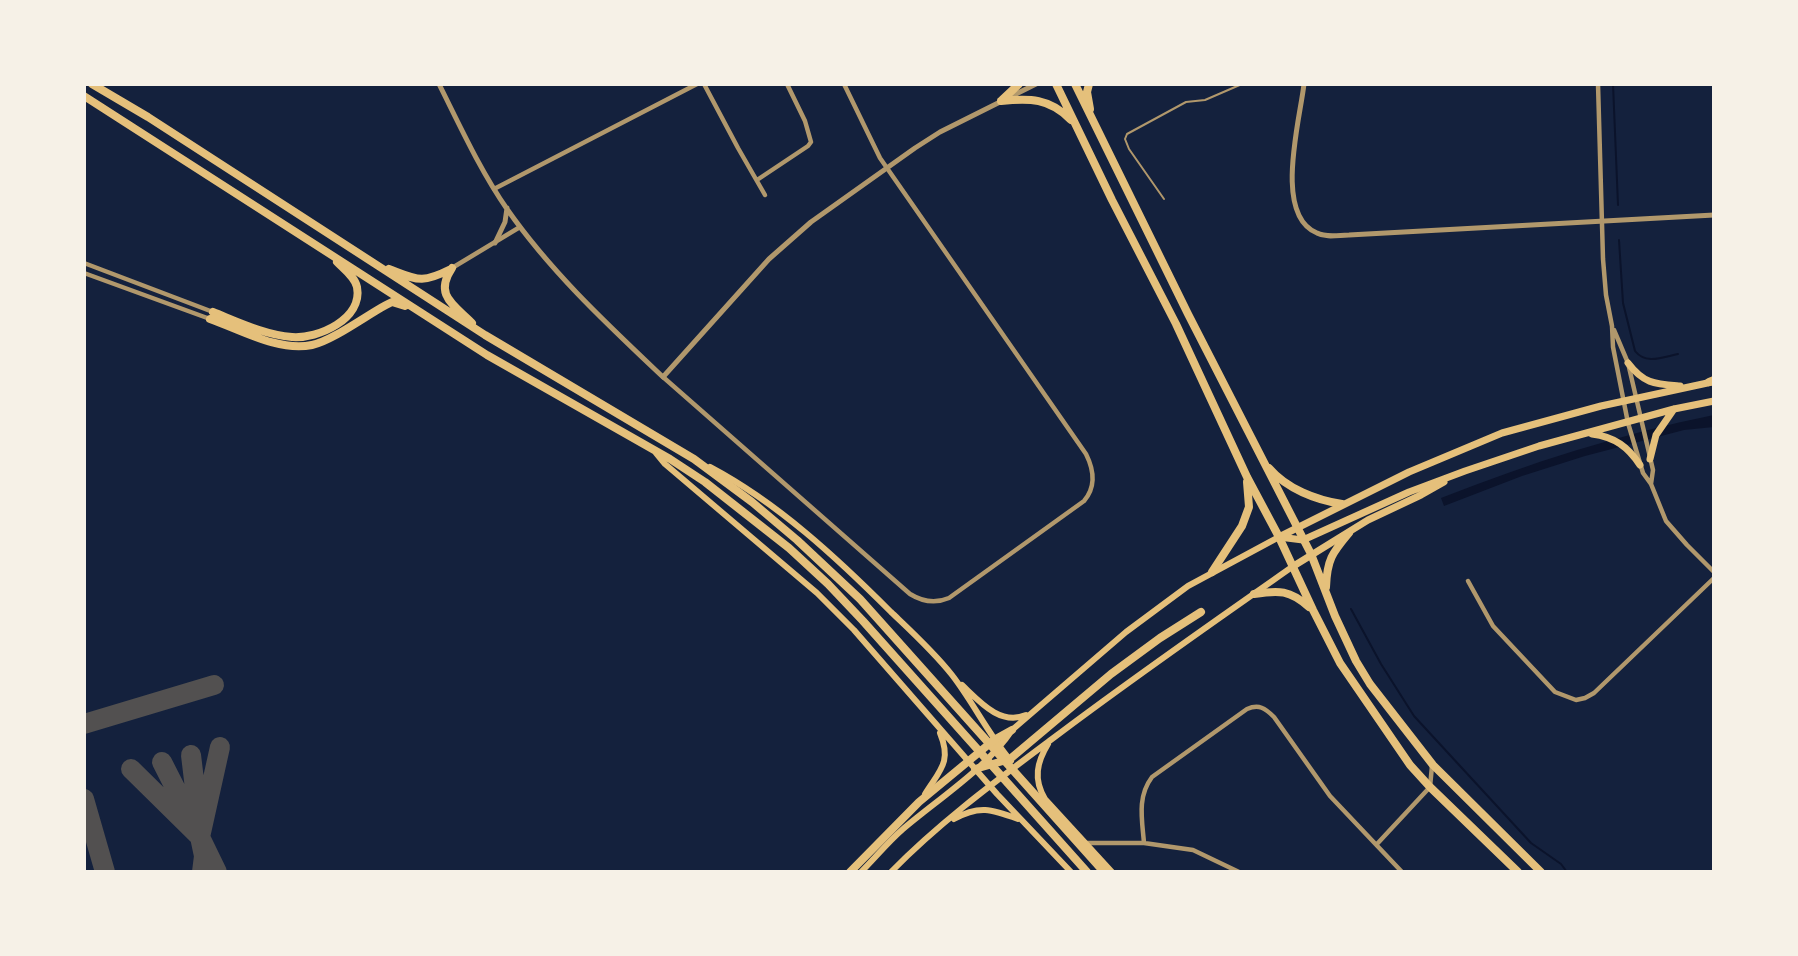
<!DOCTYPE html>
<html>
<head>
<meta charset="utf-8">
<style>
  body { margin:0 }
  #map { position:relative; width:1798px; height:956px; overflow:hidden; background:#14213d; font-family:"PT Sans",sans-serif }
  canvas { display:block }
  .frame { position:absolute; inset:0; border:86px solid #f6f1e7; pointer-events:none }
</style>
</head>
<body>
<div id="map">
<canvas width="1798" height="956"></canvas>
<div class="frame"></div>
</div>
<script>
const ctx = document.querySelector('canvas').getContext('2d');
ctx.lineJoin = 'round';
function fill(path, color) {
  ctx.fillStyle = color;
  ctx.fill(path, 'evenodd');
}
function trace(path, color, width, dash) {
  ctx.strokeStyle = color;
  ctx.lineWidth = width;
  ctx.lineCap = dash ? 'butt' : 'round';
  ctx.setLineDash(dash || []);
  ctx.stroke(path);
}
fill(new Path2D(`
  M1714,415v12l-30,3 -99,26 -63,20 -78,30 -3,-8c89,-35 179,-64 273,-83z`), '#0b132b');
trace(new Path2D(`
  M1613,84l5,121
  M1619,240l4,63 12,48c11,14 28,6 43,3
  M1351,609l30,55 33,52 117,127 30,21 6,8`), '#0b132b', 2);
trace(new Path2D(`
  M84,724l130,-39
  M191,755l8,67
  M162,762l30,59
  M131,769l69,68
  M84,799l21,73
  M200,837l20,-90
  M202,872l2,-16 -4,-19 17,35`), '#525050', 20);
trace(new Path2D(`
  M1164,199l-35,-50 -4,-10 2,-5 59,-32 19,-2 37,-16`), '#b1986c', 2);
trace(new Path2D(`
  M704,84l34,64 27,47
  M1598,84l5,175 3,36 6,31 1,21 15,76 15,50 8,11 15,37 21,24 27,27
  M757,180l51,-34 3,-4 -6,-21 -18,-37
  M494,189l203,-105
  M84,263l129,49
  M452,268l68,-41
  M84,273l126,46
  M1614,330l14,33 25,107 -2,14
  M663,377l247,217c13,8 25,10 39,4l135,-97c12,-14 10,-31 2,-47l-206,-296 -36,-74
  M1468,581l25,45 62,66 21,8 9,-2 9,-5 120,-115
  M1085,843h59l49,7 46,22
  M1144,843c-2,-24 -7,-46 8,-66l95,-68c12,-5 18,-1 27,8l56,79 72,76
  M1377,844l53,-57 2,-21`), '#b1986c', 4.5);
trace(new Path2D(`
  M439,84c21,42 41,86 68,125 44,63 100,115 156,168l106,-118 42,-37 104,-74 25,-16 96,-48
  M1304,84c-4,36 -31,131 13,149 9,5 22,2 32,2l365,-20
  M495,243l10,-21 2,-14`), '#b1986c', 5);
trace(new Path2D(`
  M656,453l9,11 152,129 37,37 143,164 74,78
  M710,467c68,36 127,91 181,145 21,20 43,40 61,63 21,27 36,59 59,86
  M962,685c17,16 38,41 64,30
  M1048,744c-11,18 -15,35 -3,55l67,73
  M925,794c15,-24 27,-32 15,-61
  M954,819c25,-14 37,-10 64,0
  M861,872c14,-14 27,-30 42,-43 34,-29 85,-62 109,-99l114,-98 62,-46 91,-49
  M891,872c49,-50 105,-91 161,-133 78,-59 160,-116 240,-172`), '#e5c07b', 6);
trace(new Path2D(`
  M1628,363c16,21 27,21 52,23
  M1592,434c23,3 36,13 48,31
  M1650,459l6,-24 18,-26
  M1279,537l130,-65 93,-39 99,-27 111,-24
  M1279,537l24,3 106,-48 56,-21 74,-25 135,-37 40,-8
  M1292,567l76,-47 53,-25 23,-13`), '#e5c07b', 7);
trace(new Path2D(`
  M92,84l56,33 337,218 209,124 58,43 45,38 63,59 244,273
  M1056,84l56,116 64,124 71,153 32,60 34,73 27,53 70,102 20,22 88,85
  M1075,84l113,230 123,240 24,62 21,45 14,23 63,81 108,107
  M1089,84l-2,8 3,17
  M84,96l403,259 183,104 35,23 84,66 39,36 35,37 224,251
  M1002,100l17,-16
  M1001,101c28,-3 49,-3 70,19
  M452,268c-18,27 1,36 20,55
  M389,269c29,11 32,15 62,0
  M213,312c25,10 52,23 79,25 26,2 71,-18 65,-50 -2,-10 -13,-18 -20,-25
  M210,319c31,11 69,33 102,26 20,-4 55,-30 74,-40l6,-3 13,4
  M1269,468c18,21 47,32 73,36
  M1212,572l30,-46 7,-19 -2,-25
  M1326,587c1,-27 6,-34 23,-54
  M1254,594c25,-4 36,-4 55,13`), '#e5c07b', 8);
trace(new Path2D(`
  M1709,382l5,-2
  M975,769l35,-10 101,-85 49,-36 41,-26
  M850,872l69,-70 75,-62 18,-10`), '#e5c07b', 8);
</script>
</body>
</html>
